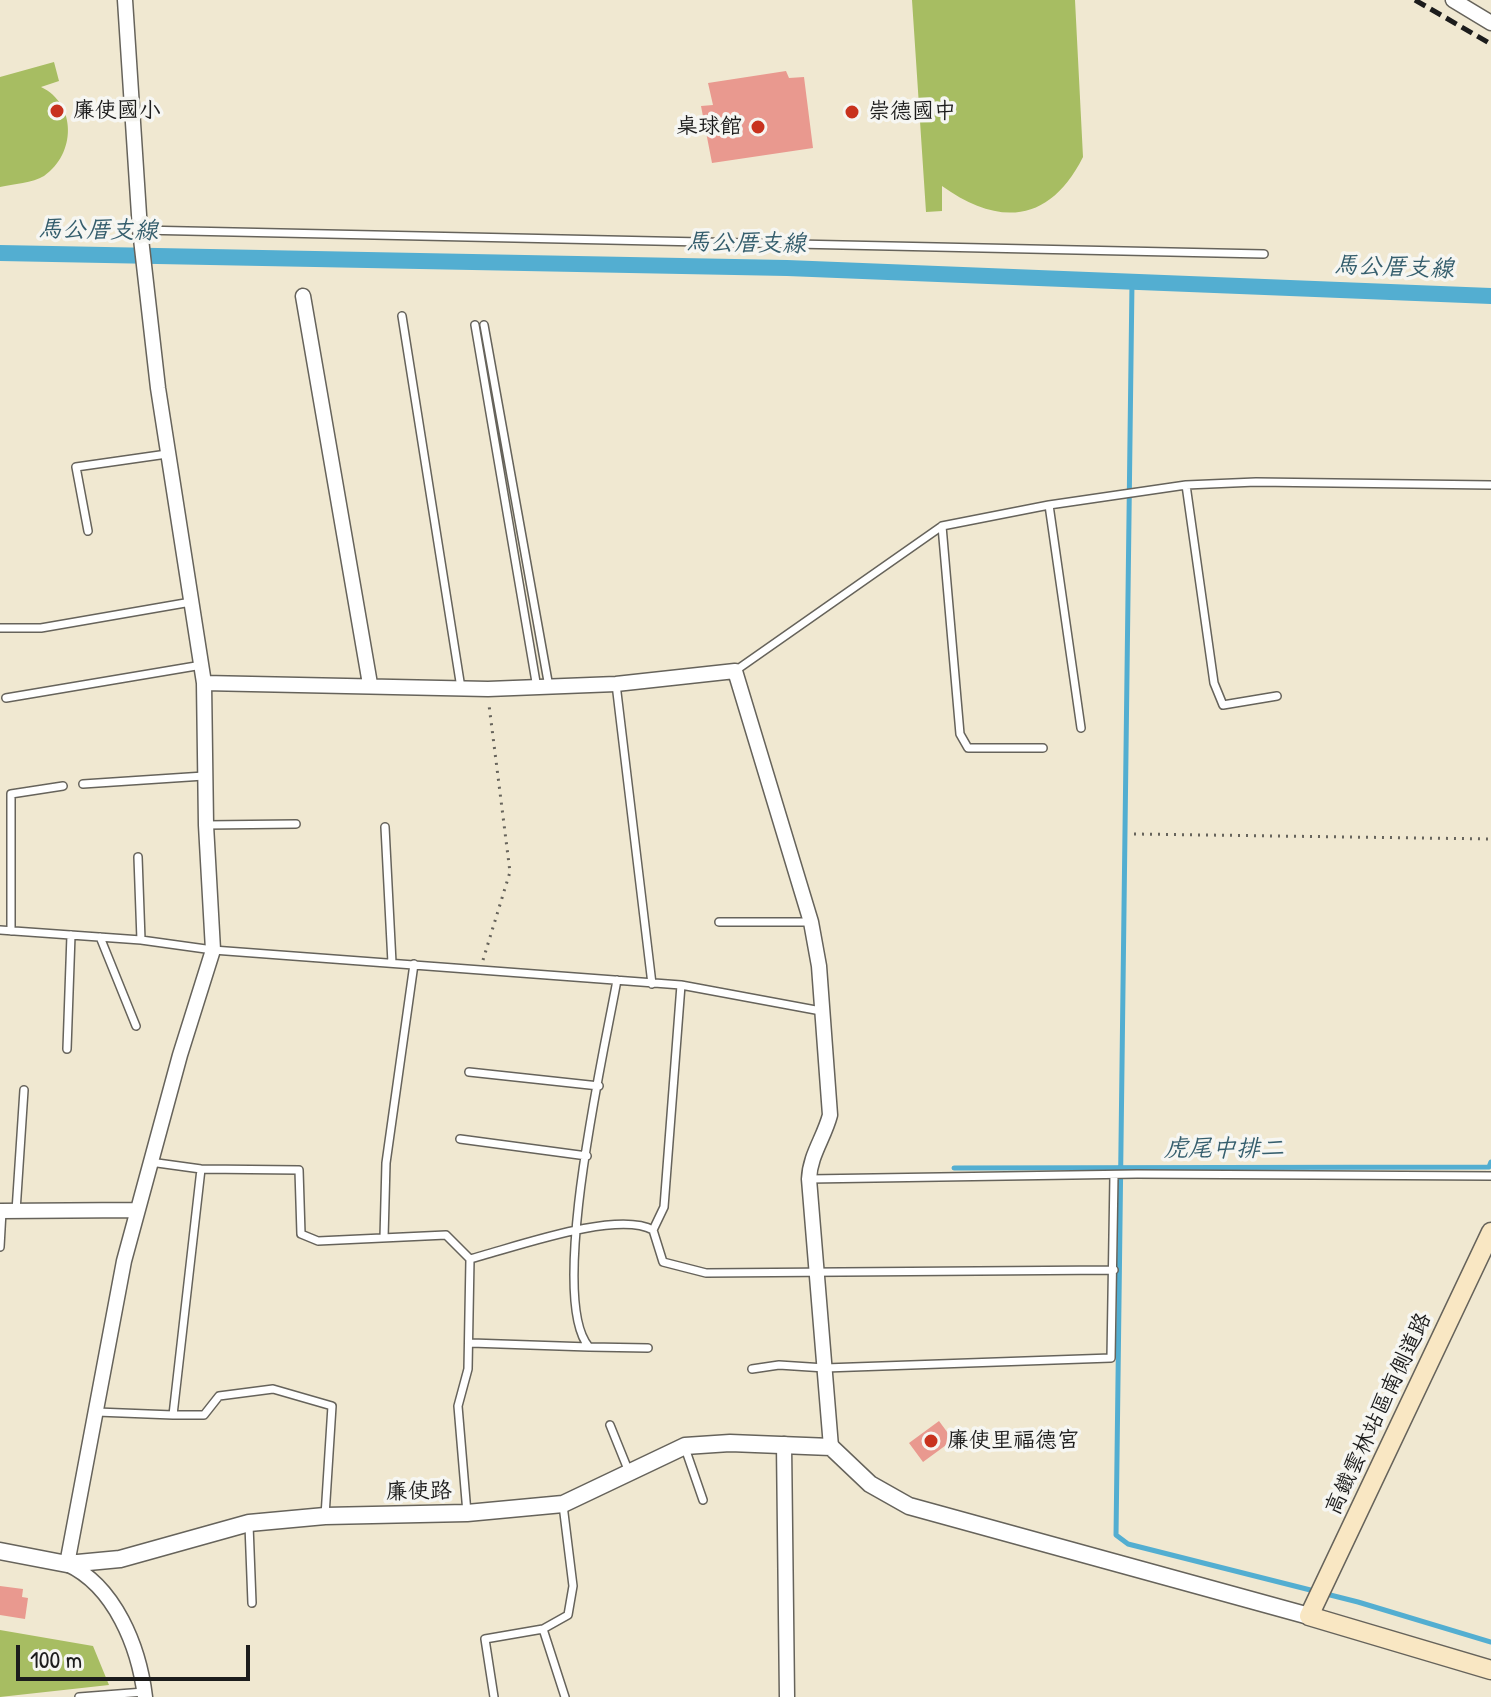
<!DOCTYPE html>
<html>
<head>
<meta charset="utf-8">
<style>
  body { margin:0 }
  #map { position:relative; width:1491px; height:1697px; overflow:hidden; background:#f0e8d1; font-family:"Patrick Hand",sans-serif }
  canvas { display:block }
  .scale { position:absolute; left:16px; top:1645px; width:234px; height:36px; box-sizing:border-box; border:4px solid #1c1c1c; border-top:0; padding-left:10px; font-size:24px; line-height:28px; white-space:nowrap; color:#1c1c1c; -webkit-text-stroke:6px #f6f6f2; paint-order:stroke }
</style>
</head>
<body>
<div id="map">
<canvas width="1491" height="1697"></canvas>
<div class="scale">100 m</div>
</div>
<script>
const ctx = document.querySelector('canvas').getContext('2d');
ctx.lineJoin = 'round';
function fill(path, color) {
  ctx.fillStyle = color;
  ctx.fill(path, 'evenodd');
}
function trace(path, color, width, dash) {
  ctx.strokeStyle = color;
  ctx.lineWidth = width;
  ctx.lineCap = dash ? 'butt' : 'round';
  ctx.setLineDash(dash || []);
  ctx.stroke(path);
}
function label(font, color, halo, rows, align = 'center') {
  ctx.font = font + ' "Patrick Hand","LXGW WenKai TC",sans-serif';
  ctx.lineWidth = 7;
  ctx.setLineDash([]);
  ctx.textBaseline = 'middle';
  ctx.strokeStyle = halo;
  ctx.fillStyle = color;
  for (const [text, x, y, turn = 0] of rows) {
    ctx.save();
    ctx.translate(x, y);
    ctx.rotate((+turn || 0) * Math.PI / 180);
    ctx.textAlign = isNaN(turn) ? turn : align;
    if (halo) ctx.strokeText(text, 0, 0);
    ctx.fillText(text, 0, 0);
    ctx.restore();
  }
}
fill(new Path2D(`
  M912,0h163l8,157c-33,66 -84,70 -141,29v25l-16,1z
  M54,62l5,19 -18,6c36,17 35,67 3,89 -11,7 -31,8 -44,11v-110z
  M0,1630l93,16 16,39 -109,12z`), '#a7bd62');
trace(new Path2D(`
  M1132,282l-16,1253 12,9 230,58 133,40
  M954,1168l535,-1 2,-5`), '#53aed1', 5);
trace(new Path2D(`
  M0,253l787,15 704,28`), '#53aed1', 16);
fill(new Path2D(`
  M786,71l3,7 15,-1 9,71 -101,15 -11,-57 12,-1 -5,-22z
  M939,1421l14,19 -30,22 -14,-19z
  M0,1586l23,3 -1,8 6,1 -3,21 -25,-4z`), '#e9998f');
const service = new Path2D(`
  M140,230l1124,24
  M402,316l59,372
  M475,325l62,363
  M484,325l65,362
  M1186,485l28,198 9,22 54,-9
  M1049,505l32,223
  M942,526l18,208 8,14h75
  M88,531l-12,-64 91,-13
  M0,628h41l150,-26
  M735,671l207,-145 107,-21 137,-20 70,-3 235,3
  M616,684l36,300
  M6,698l196,-33
  M83,784l121,-8
  M206,825l90,-1
  M385,827l7,136
  M138,857l3,83
  M719,922h92
  M0,930l141,10 72,10 468,35 140,26
  M11,931v-137l52,-8
  M100,937l36,89
  M617,980c-12,68 -70,319 -28,367l59,1
  M67,1049l4,-114
  M469,1072l130,14
  M460,1139l127,17
  M150,1162l51,7 98,1 2,64 17,7 128,-6 24,24 -2,110 -10,37 9,107
  M809,1179l328,-5 354,2
  M16,1211l8,-121
  M653,1230l11,-23 17,-222
  M384,1238l2,-75 28,-199
  M0,1247l2,-36
  M470,1259c43,-11 146,-49 183,-29l10,32 43,11 408,-3
  M471,1343l118,4
  M752,1369l27,-4 46,3 286,-10 3,-183
  M97,1412l76,3 28,-246
  M173,1415h31l15,-19 54,-7 59,17 -7,110
  M610,1425l19,47
  M685,1448l18,52
  M249,1525l3,78
  M543,1629l22,68
  M79,1697l65,-5
  M494,1697l-9,-58 58,-10 25,-14 5,-29 -10,-81`);
const minor = new Path2D(`
  M125,0l15,230 18,158 46,295 2,142 7,125 -33,105 -56,206 -57,303c48,22 72,83 78,133
  M1453,0l38,23
  M303,296l67,388
  M204,683l284,6 128,-5 119,-13 76,251 8,44 11,149c-6,23 -20,40 -21,64l22,268
  M0,1211l137,-1
  M784,1444l3,253`);
const tertiary = new Path2D(`
  M0,1551l67,13 53,-5 129,-36 76,-7 142,-3 96,-9 122,-58 45,-3 101,4 39,37 39,22 400,110`);
const secondary = new Path2D(`
  M1491,1232l-182,384 182,54`);
trace(service, '#66635b', 10);
trace(minor, '#66635b', 17);
trace(tertiary, '#66635b', 19);
trace(secondary, '#66635b', 21);
trace(new Path2D(`
  M1134,834l357,5
  M483,960l27,-88 -21,-167`), '#66635b', 3, [2, 6]);
trace(service, '#fff', 7);
trace(minor, '#fff', 14);
trace(tertiary, '#fff', 16);
trace(secondary, '#f9e7c3', 18);
trace(new Path2D(`
  M1415,0l76,44`), '#1c1c1c', 5, [12, 6]);
for (const [x, y, r, color] of [
  [57,111,8,"#c8321e"],
  [852,112,8,"#c8321e"],
  [758,127,8,"#c8321e"],
  [931,1441,8,"#c8321e"]
]) {
  const dot = new Path2D();
  dot.arc(x, y, r, 0, 2 * Math.PI);
  ctx.fillStyle = color;
  ctx.fill(dot);
  trace(dot, '#f6f6f2', 3);
}
label('22px', '#1c1c1c', '#f6f6f2', [
  ["廉使國小",73,111],
  ["崇德國中",868,112],
  ["桌球館",742,127,"right"],
  ["廉使里福德宮",947,1441]
], 'left');
label('22px', '#1c1c1c', '#f6f6f2', [
  ["高鐵雲林站區南側道路",1379,1414,-65],
  ["廉使路",419,1492,-1]
]);
label('italic 24px', '#355e6d', '#f6f6f2', [
  ["馬公厝支線",98,231,1],
  ["馬公厝支線",746,244,1],
  ["馬公厝支線",1394,268,2],
  ["虎尾中排二",1224,1150]
]);
</script>
</body>
</html>
